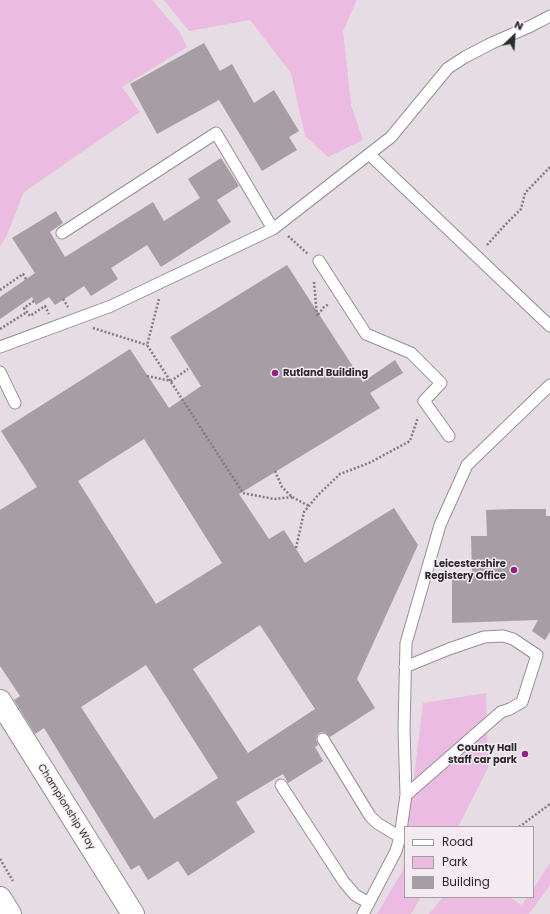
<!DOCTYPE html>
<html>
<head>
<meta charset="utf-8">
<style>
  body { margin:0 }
  #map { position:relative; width:550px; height:914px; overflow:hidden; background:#e5dde3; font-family:Poppins,sans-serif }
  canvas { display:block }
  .legend { position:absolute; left:404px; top:826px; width:130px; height:72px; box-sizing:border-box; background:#f3ebf1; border:1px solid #a49ea2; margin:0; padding:5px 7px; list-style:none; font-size:12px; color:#2d2a2c }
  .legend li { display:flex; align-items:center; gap:8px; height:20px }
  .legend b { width:20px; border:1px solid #a49ea2 }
  .north { position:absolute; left:494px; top:16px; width:40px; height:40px; -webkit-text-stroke:3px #f3ebf1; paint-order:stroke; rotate:25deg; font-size:11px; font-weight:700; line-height:16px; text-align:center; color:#2d2a2c }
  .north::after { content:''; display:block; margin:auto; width:14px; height:18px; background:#2d2a2c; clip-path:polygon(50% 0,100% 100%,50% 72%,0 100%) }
</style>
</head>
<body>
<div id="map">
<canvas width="550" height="914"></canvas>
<ul class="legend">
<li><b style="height:5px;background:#fff"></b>Road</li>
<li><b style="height:11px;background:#ecbbe1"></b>Park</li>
<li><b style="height:11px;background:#a69ea4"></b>Building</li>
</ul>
<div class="north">N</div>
</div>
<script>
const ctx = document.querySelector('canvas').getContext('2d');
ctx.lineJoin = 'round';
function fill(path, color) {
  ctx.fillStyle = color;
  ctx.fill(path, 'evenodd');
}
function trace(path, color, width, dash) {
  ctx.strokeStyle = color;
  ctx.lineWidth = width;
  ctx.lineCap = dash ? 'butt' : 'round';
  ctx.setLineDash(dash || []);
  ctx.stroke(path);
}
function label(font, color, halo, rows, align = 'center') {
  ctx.font = font + ' Poppins,sans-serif';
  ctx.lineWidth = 3;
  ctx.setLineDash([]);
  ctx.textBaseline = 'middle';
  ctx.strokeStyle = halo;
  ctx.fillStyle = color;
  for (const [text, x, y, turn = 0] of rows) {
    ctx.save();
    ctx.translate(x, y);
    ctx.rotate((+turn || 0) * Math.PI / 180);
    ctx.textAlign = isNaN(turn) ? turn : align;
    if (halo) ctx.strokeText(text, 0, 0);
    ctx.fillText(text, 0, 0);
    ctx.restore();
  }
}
fill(new Path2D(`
  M0,0h152l27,31 8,16 -65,40 18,25 -116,80 -18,45 -6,9z
  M164,0h193l-14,31 8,74 12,35 -35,17 -23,-21 -14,-63 -41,-53 -61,11z
  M486,693l2,75 -30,59h-50l15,-124z
  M405,857v40h16l-10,17h-34l26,-44z
  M550,863v22l-21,29h-100l14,-17h66l13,8 5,-8h6v-8z`), '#ecbbe1');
fill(new Path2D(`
  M204,43l16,28 12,-7 22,39 20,-13 25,41 -10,6 8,13 -35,21 -43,-71 -62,34 -27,-50z
  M221,158l18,28 -22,14 14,22 -70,45 -14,-22 -36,23 7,11 -27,17 -7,-10 -29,19 -6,-8 -13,8 -4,-8 -32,22v-22l35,-24 -23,-35 44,-27 7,12 -13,9 15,25 88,-55 11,19 36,-23 -12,-19z
  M287,265l76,117 32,-22 8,13 -33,20 10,15 -141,86 30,45 15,-9 21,33 89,-55 24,37 -61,134 18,29 -45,29 -4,-4 -4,-1 -3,1 -2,2 -1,4 2,6 -3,2 8,14 -35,22 -5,-9 -47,28 19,30 -67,44 -10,-15 -30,19 -9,-15 -8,5 -87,-142 -9,6 -21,-34 6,-4 -20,-30v-156l37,-23 -36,-56 129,-82 39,59 32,-22 -31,-49zM144,439l78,124 -66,41 -78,-123zM260,625l55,84 -67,44 -55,-84zM146,665l72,113 -64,41 -73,-112z
  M513,509h33v7h4v116l-5,8 -13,-9 6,-11 -86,3v-50l20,1 -1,-38h16l-1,-26z`), '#a69ea4');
const lane = new Path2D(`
  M369,154l181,172
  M62,233l154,-100 57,96
  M319,261l47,73 45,19 30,30 -17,18 25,35
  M0,347l111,-41 162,-77 118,-92 57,-69 17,-11 27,-14 39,-17 19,-10
  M0,372l15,31
  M405,667l44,-18 35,-12 19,-1 10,3 24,16 -15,47 -12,7 -9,3 -95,83
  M323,739l47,77 7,7 23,14
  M281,785l63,97 11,13 14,8
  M363,914l33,-63 4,-14 6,-42 -2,-66 2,-86 34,-118 27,-60 83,-80`);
const street = new Path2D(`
  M0,701l133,213`);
const highway = new Path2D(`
  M0,898l10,16`);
trace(lane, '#968f94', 13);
trace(street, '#968f94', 24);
trace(highway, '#968f94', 24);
trace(new Path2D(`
  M288,236l20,18
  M487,245l17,-19 17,-17 4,-16 25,-26
  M314,282l3,34 7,-9 5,-3
  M0,290l23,-16 3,5
  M63,299l5,8
  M159,299l-12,46 96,148 31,6 18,-2
  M34,301l-10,7 6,8 15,-10 4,8
  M93,328l54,17
  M0,329l27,-17
  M147,376l24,5 17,-12
  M275,471l7,16 10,10 17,9
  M296,548l8,-36 14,-17 22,-21 29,-11 41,-22 8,-24
  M519,827l31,-23
  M0,859l13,22`), '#817c7f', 2.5, [2, 2]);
trace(lane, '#fff', 11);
trace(street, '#fff', 22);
trace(highway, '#fff', 22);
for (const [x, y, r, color] of [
  [275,373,4,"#932383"],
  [514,570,4,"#932383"],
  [525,754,4,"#932383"]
]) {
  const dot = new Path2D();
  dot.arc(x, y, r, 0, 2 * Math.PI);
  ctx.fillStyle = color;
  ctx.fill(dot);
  trace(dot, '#f3ebf1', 1.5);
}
label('bold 10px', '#2d2a2c', '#f3ebf1', [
  ["Rutland Building",283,373,"left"],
  ["Leicestershire",506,564],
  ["Registery Office",506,576],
  ["County Hall",517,748],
  ["staff car park",517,760]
], 'right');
label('10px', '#2d2a2c', '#f3ebf1', [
  ["Championship Way",66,807,58]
]);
</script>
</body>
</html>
